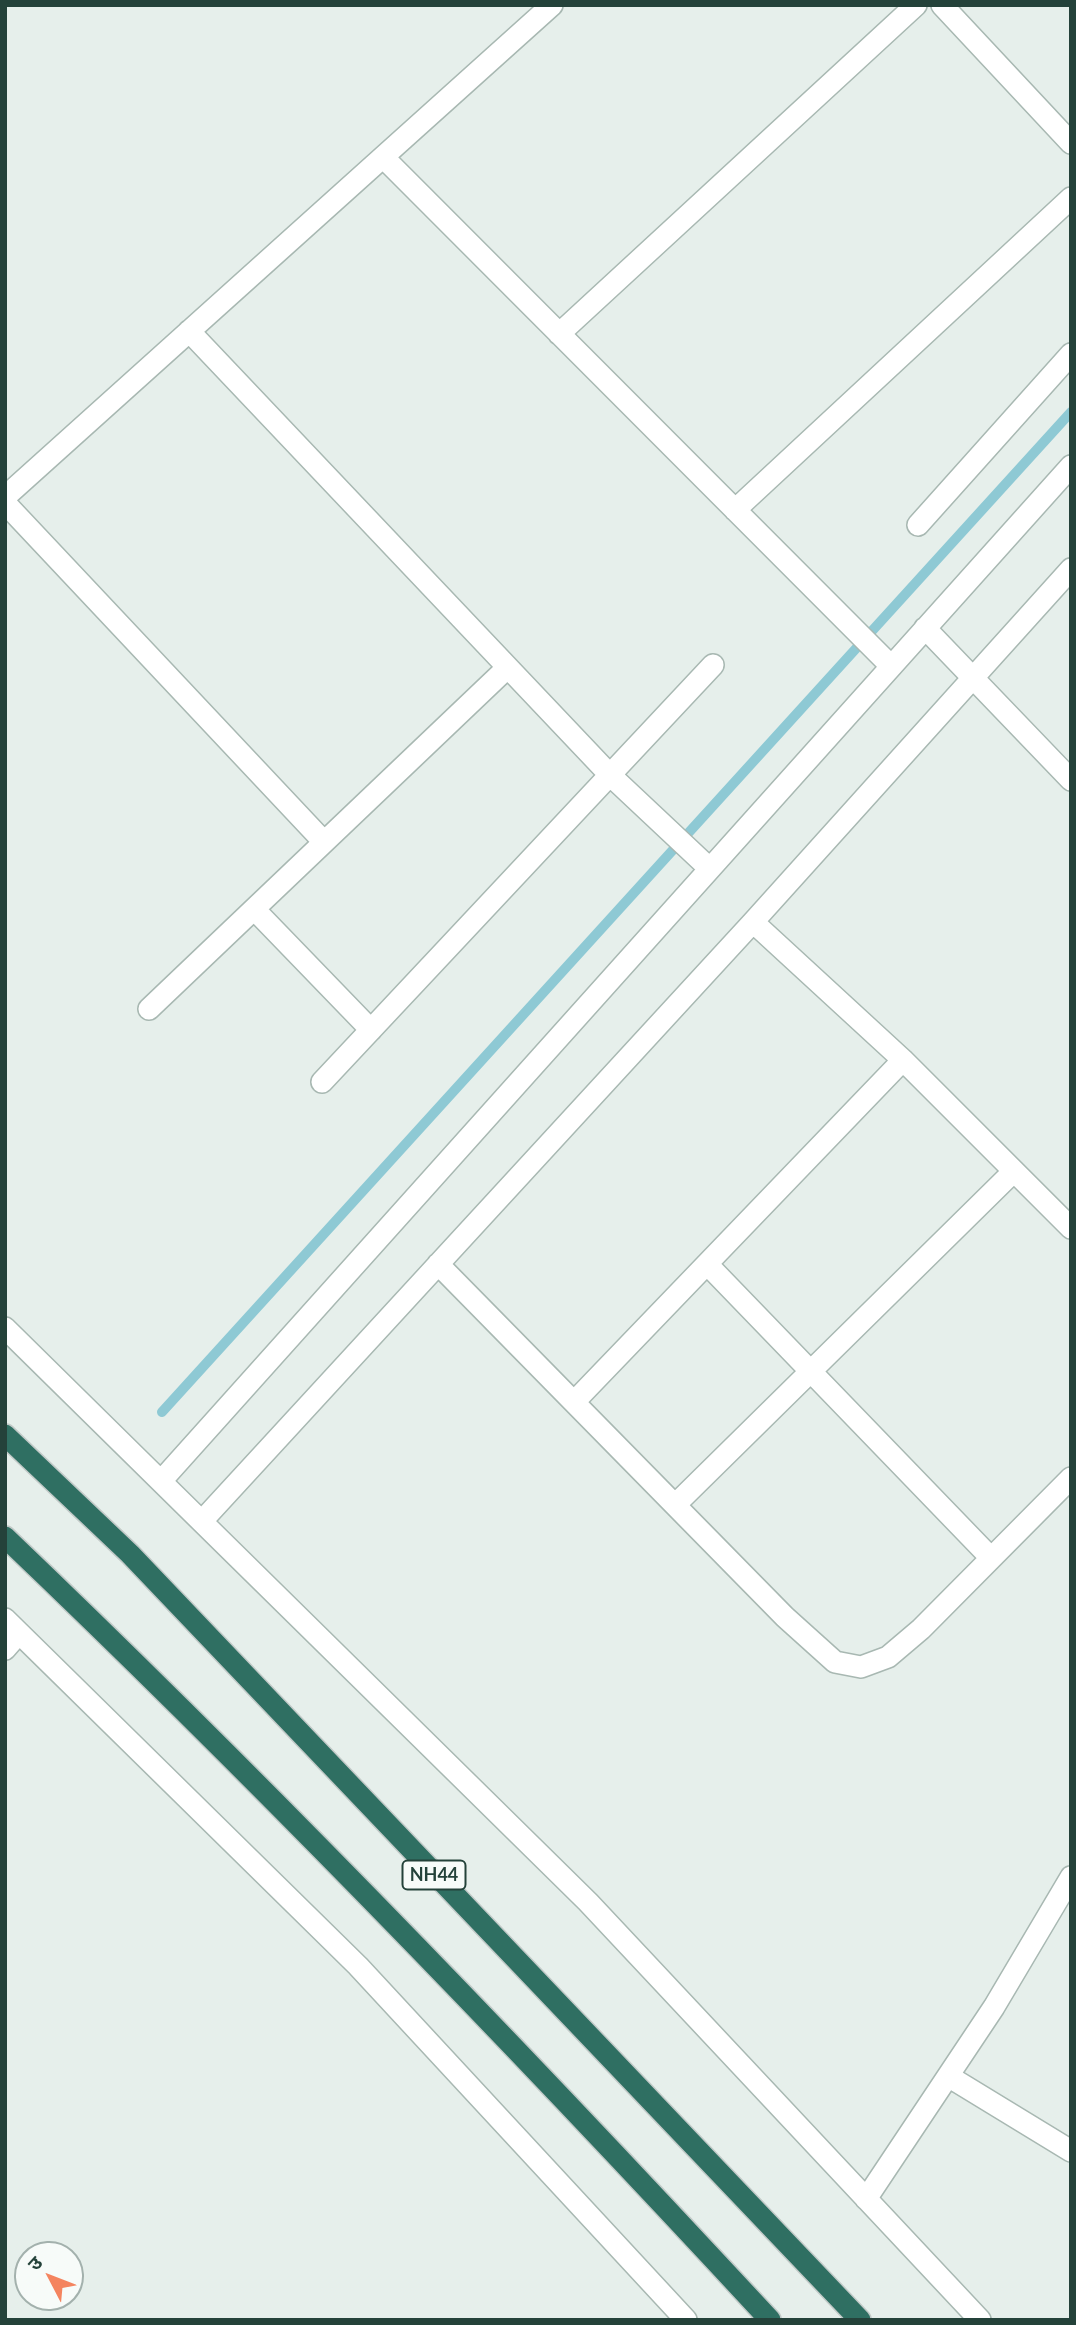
<!DOCTYPE html>
<html>
<head>
<meta charset="utf-8">
<style>
  body { margin:0 }
  #map { position:relative; width:1076px; height:2325px; overflow:hidden; background:#e6efeb; font-family:Lato,"Noto Sans Devanagari",sans-serif }
  canvas { display:block }
  .frame { position:absolute; inset:0; border:7px solid #24423a; pointer-events:none }
  .north { position:absolute; left:14px; top:2241px; width:70px; height:70px; box-sizing:border-box; background:#f7fbf9; border:2px solid #a3b1ad; border-radius:50%; rotate:312deg; font-size:19px; font-weight:700; line-height:28px; text-align:center; color:#24423a }
  .north::after { content:''; display:block; margin:auto; width:24px; height:32px; background:#f4845f; clip-path:polygon(50% 0,100% 100%,50% 72%,0 100%) }
</style>
</head>
<body>
<div id="map">
<canvas width="1076" height="2325"></canvas>
<div class="frame"></div>
<div class="north">उ</div>
</div>
<script>
const ctx = document.querySelector('canvas').getContext('2d');
ctx.lineJoin = 'round';
function trace(path, color, width, dash) {
  ctx.strokeStyle = color;
  ctx.lineWidth = width;
  ctx.lineCap = dash ? 'butt' : 'round';
  ctx.setLineDash(dash || []);
  ctx.stroke(path);
}
function label(font, color, halo, rows, align = 'center') {
  ctx.font = font + ' Lato,sans-serif';
  ctx.lineWidth = 5;
  ctx.setLineDash([]);
  ctx.textBaseline = 'middle';
  ctx.strokeStyle = halo;
  ctx.fillStyle = color;
  for (const [text, x, y, turn = 0] of rows) {
    ctx.save();
    ctx.translate(x, y);
    ctx.rotate((+turn || 0) * Math.PI / 180);
    ctx.textAlign = isNaN(turn) ? turn : align;
    if (halo) ctx.strokeText(text, 0, 0);
    ctx.fillText(text, 0, 0);
    ctx.restore();
  }
}
trace(new Path2D(`
  M162,1412l909,-1000`), '#8ec9d4', 10);
const minor = new Path2D(`
  M942,5l129,138
  M383,157l508,509
  M189,331l421,444 99,93
  M559,334l357,-329
  M5,497l547,-492
  M5,503l319,339
  M735,510l336,-312
  M918,525l153,-171
  M925,628l146,152
  M254,909l117,121
  M753,922l150,138 168,168
  M149,1009l358,-341
  M322,1082l391,-417
  M438,1264l347,353 50,45 26,5 27,-10 33,-28 150,-151
  M707,1264l284,294
  M5,1328l583,574 392,418
  M574,1402l329,-342
  M162,1480l909,-1014
  M675,1505l339,-334
  M202,1521l551,-599 318,-353
  M5,1619l353,347 328,354
  M5,1649l14,-16
  M948,2076l123,75
  M866,2199l128,-192 77,-130`);
const highway = new Path2D(`
  M5,1435l125,119 730,766
  M5,1537c264,252 517,515 765,783`);
trace(minor, '#a8b8b2', 24);
trace(highway, '#c2cac8', 24);
trace(minor, '#fff', 21);
trace(highway, '#2f6f62', 21);
for (const [x, y, w] of [
  [434,1875,63]
]) {
  const box = new Path2D();
  box.roundRect(x - w / 2, y - 14.5, w, 29, 5);
  ctx.fillStyle = '#f7fbf9';
  ctx.fill(box);
  trace(box, '#24423a', 2);
}
label('bold 18px', '#24423a', null, [
  ["NH44",434,1875]
]);
</script>
</body>
</html>
